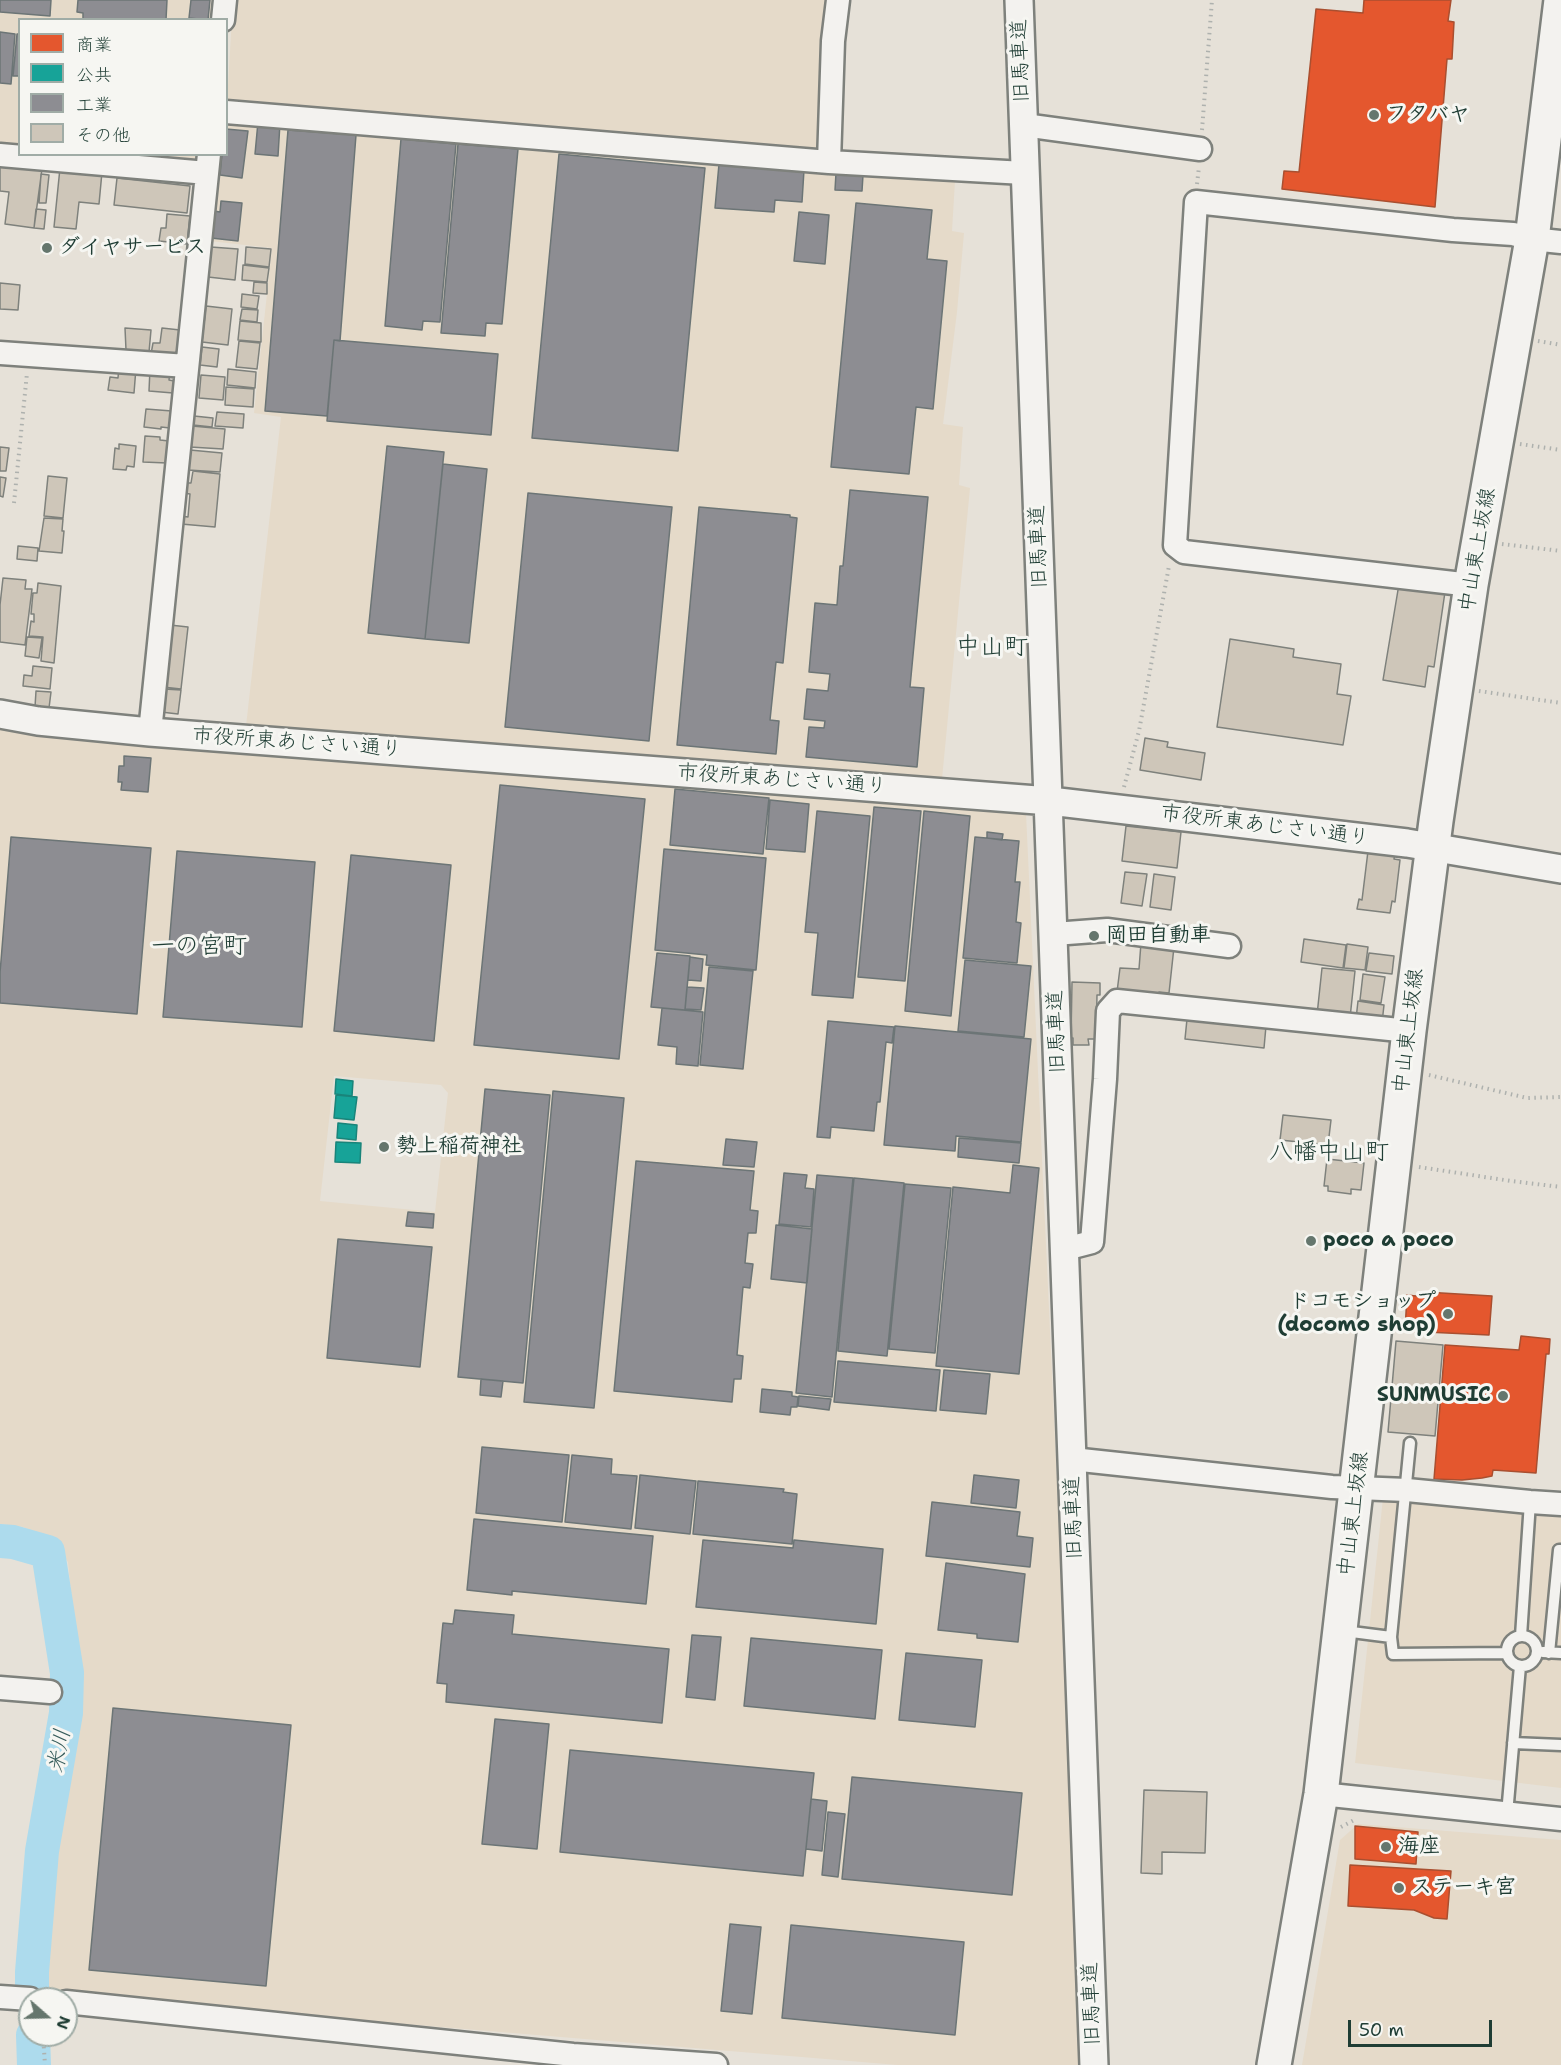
<!DOCTYPE html>
<html>
<head>
<meta charset="utf-8">
<style>
  body { margin:0 }
  #map { position:relative; width:1561px; height:2065px; overflow:hidden; background:#e6e1d8; font-family:"Shantell Sans","Klee One",sans-serif }
  canvas { display:block }
  .legend { position:absolute; left:18px; top:18px; width:210px; height:138px; box-sizing:border-box; background:#f6f6f2; border:2px solid #a0aca6; margin:0; padding:8px 10px; list-style:none; font-size:18px; color:#1f3d34 }
  .legend li { display:flex; align-items:center; gap:12px; height:30px }
  .legend b { width:30px; border:2px solid #a0aca6 }
  .north { position:absolute; left:18px; top:1987px; width:60px; height:60px; box-sizing:border-box; background:#f6f6f2; border:2px solid #a0aca6; border-radius:50%; rotate:110deg; font-size:16px; font-weight:700; line-height:24px; text-align:center; color:#1f3d34 }
  .north::after { content:''; display:block; margin:auto; width:21px; height:27px; background:#65766d; clip-path:polygon(50% 0,100% 100%,50% 72%,0 100%) }
  .scale { position:absolute; left:1348px; top:2020px; width:144px; height:27px; box-sizing:border-box; border:3px solid #1f3d34; border-top:0; padding-left:8px; font-size:18px; line-height:21px; white-space:nowrap; color:#1f3d34; -webkit-text-stroke:4px #f6f6f2; paint-order:stroke }
</style>
</head>
<body>
<div id="map">
<canvas width="1561" height="2065"></canvas>
<ul class="legend">
<li><b style="height:16px;background:#e4572e"></b>商業</li>
<li><b style="height:16px;background:#17a398"></b>公共</li>
<li><b style="height:16px;background:#8d8d92"></b>工業</li>
<li><b style="height:16px;background:#cec6b9"></b>その他</li>
</ul>
<div class="north">N</div>
<div class="scale">50 m</div>
</div>
<script>
const ctx = document.querySelector('canvas').getContext('2d');
ctx.lineJoin = 'round';
function fill(path, color) {
  ctx.fillStyle = color;
  ctx.fill(path, 'evenodd');
}
function trace(path, color, width, dash) {
  ctx.strokeStyle = color;
  ctx.lineWidth = width;
  ctx.lineCap = dash ? 'butt' : 'round';
  ctx.setLineDash(dash || []);
  ctx.stroke(path);
}
function label(font, color, halo, rows, align = 'center') {
  ctx.font = font + ' "Shantell Sans","Klee One",sans-serif';
  ctx.lineWidth = 6;
  ctx.setLineDash([]);
  ctx.textBaseline = 'middle';
  ctx.strokeStyle = halo;
  ctx.fillStyle = color;
  for (const [text, x, y, turn = 0] of rows) {
    ctx.save();
    ctx.translate(x, y);
    ctx.rotate((+turn || 0) * Math.PI / 180);
    ctx.textAlign = isNaN(turn) ? turn : align;
    if (halo) ctx.strokeText(text, 0, 0);
    ctx.fillText(text, 0, 0);
    ctx.restore();
  }
}
fill(new Path2D(`
  M0,0h213l-2,19 -191,1 -1,130 -19,-1z
  M233,0h599l-12,152 -593,-49z
  M227,118l478,43 250,20 -3,50 12,2 -7,79 -14,112 20,3 -4,58 11,3 -28,291 -696,-53 35,-309 -27,-4 18,-165 -63,-7 9,-86 8,-1z
  M71,155h131v10z
  M0,727l1026,86 58,1252h-186l-855,-71 2,-93 11,-77 25,-130 -13,-132 -17,-23 -28,-12 -23,-3zM334,1076l107,9 7,8 -13,119 -115,-11z
  M1383,1498l178,11v279l-206,-25z
  M1358,1824l203,16v225h-259l38,-225z`), '#e5dac9');
const shops = new Path2D(`
  M1364,0h87l-3,21 6,1 -2,37h-5l-12,148 -153,-18 2,-18 15,1 17,-163 47,4z
  M1425,1292l67,4 -3,39 -84,-4 2,-36 18,2z
  M1521,1336l29,3 -1,15h-3l-10,119 -43,-3 -1,6 -10,2 -20,2 -28,-1 11,-134 74,5z
  M1355,1826l63,6 -2,32 -61,-5z
  M1350,1865l101,6 -4,48 -13,-1 -20,-8 -66,-4z`);
fill(shops, '#e4572e');
trace(shops, '#a94f30', 1.5);
const public = new Path2D(`
  M336,1079l17,2 -1,15 -17,-2z
  M336,1095l21,2 -3,23 -20,-2z
  M338,1123l19,2 -1,15 -19,-2z
  M336,1142l25,1 -1,20 -25,-1z`);
fill(public, '#17a398');
trace(public, '#19847a', 1.5);
const industry = new Path2D(`
  M0,0h51l-1,16 -50,-4z
  M78,0h89l-1,20h-83v-7l-6,-1z
  M191,0h19l-2,20 -19,-2z
  M0,32l15,2 -4,50 -11,-1z
  M17,34h3v42h-7z
  M258,122l22,1 -2,33 -23,-2z
  M226,129l22,2 -6,47 -22,-3 2,-21h4z
  M288,130l68,5 -16,206 -6,-1 -7,76 -62,-5z
  M401,139l55,5 -16,178 -17,-1 -1,9 -37,-4z
  M458,144l60,5 -16,175 -16,-1 -1,13 -44,-3z
  M559,154l146,14 -27,283 -146,-13z
  M719,164l85,6 -2,32 -27,-2 -1,12 -59,-4z
  M836,173l27,2 -1,16 -27,-1z
  M221,201l21,2 -4,38 -27,-3 3,-27 6,1z
  M856,203l76,7 -5,49 20,2 -14,148 -17,-2 -7,67 -78,-7z
  M799,212l30,3 -4,49 -31,-3z
  M334,340l164,14 -7,81 -164,-14z
  M387,446l57,6 -19,187 -57,-6z
  M443,464l44,5 -18,174 -44,-4z
  M850,490l78,7 -18,190 14,1 -7,79 -111,-10 3,-30 15,1 1,-7 -21,-2 3,-30 21,2 2,-17 -21,-2 6,-69 22,2 3,-39h3z
  M528,493l144,14 -23,234 -144,-14z
  M699,507l91,8v2l7,1 -14,145 -7,-1 -6,58 9,1 -3,33 -99,-9z
  M124,756l27,2 -3,34 -27,-2 1,-8h-4l1,-16h5z
  M500,785l145,14 -26,260 -145,-14z
  M675,789l94,9 -6,56 -93,-9z
  M770,800l39,4 -4,48 -39,-3z
  M874,807l47,4 -16,170 -47,-4z
  M817,811l53,5 -17,182 -41,-3 6,-62 -13,-1z
  M924,811l46,5 -19,200 -46,-5z
  M987,832l16,2 -1,6 -15,-2z
  M11,837l140,11 -14,166 -137,-11v-30z
  M975,837l44,4 -4,41h5l-4,40 5,1 -4,40 -54,-5z
  M664,849l102,9 -10,112 -50,-5 1,-10 -52,-5z
  M177,851l138,11 -13,165 -139,-10z
  M351,855l100,10 -17,176 -100,-10z
  M657,953l33,3 -5,54 -34,-3z
  M690,957l13,2 -2,22 -13,-1z
  M965,960l66,6 -7,71 -66,-6z
  M709,967l44,4 -10,98 -43,-4z
  M687,987l17,1 -3,22 -16,-1z
  M662,1008l41,4 -5,54 -22,-2 1,-17 -19,-2z
  M828,1021l66,6 -2,16 -6,-1 -6,60h-3l-3,29 -43,-4 -1,11 -13,-1z
  M895,1026l136,13 -10,103 -65,-6 -1,15 -71,-6z
  M485,1089l65,6 -27,288 -65,-6z
  M553,1091l71,7 -30,310 -70,-6z
  M959,1138l62,5 -2,20 -61,-6z
  M726,1139l31,3 -3,25 -31,-2z
  M636,1161l118,10 -4,39 8,1 -2,22h-8l-3,30 8,1 -3,24 -7,-1 -6,68 6,1 -2,23h-7l-2,23 -118,-11z
  M1013,1165l26,3 -20,206 -83,-8 17,-179 57,6z
  M784,1173l23,2 -2,13 9,1 -3,38 -32,-3z
  M817,1175l36,3 -21,219 -36,-4z
  M854,1178l50,5 -17,173 -49,-5z
  M905,1184l46,4 -16,165 -46,-4z
  M408,1212l26,2 -1,14 -27,-2z
  M776,1225l36,4 -5,54 -36,-4z
  M338,1239l94,8 -12,120 -93,-9z
  M838,1361l102,9 -4,41 -102,-9z
  M944,1370l46,4 -4,40 -46,-4z
  M481,1379l22,2 -2,16 -21,-2z
  M762,1389l30,3v4l6,1 -1,10h-6l-1,8 -30,-3z
  M799,1396l32,3 -2,11 -31,-4z
  M482,1447l87,8 -7,67 -86,-9z
  M572,1455l40,4 -1,15 26,2 -6,53 -66,-7z
  M640,1475l56,6 -6,53 -55,-6z
  M974,1475l45,5 -3,28 -45,-5z
  M698,1481l86,8 -1,3 14,2 -5,50 -99,-10z
  M932,1502l88,10 -3,24 16,2 -3,29 -104,-11z
  M474,1519l179,17 -7,68 -134,-13v4l-45,-5z
  M703,1540l90,8 1,-8 89,9 -7,75 -180,-17z
  M946,1563l79,11 -7,68 -41,-4v-4l-39,-4z
  M455,1610l59,5 -2,19 157,15 -7,74 -216,-21 1,-18 -10,-1 6,-60 10,1z
  M692,1635l29,2 -6,63 -29,-3z
  M751,1638l131,12 -7,69 -131,-13z
  M906,1653l76,7 -7,67 -76,-7z
  M113,1708l178,17 -25,261 -177,-16z
  M495,1719l54,5 -12,125 -55,-5z
  M570,1750l244,23 -11,103 -243,-24z
  M852,1777l170,16 -10,102 -170,-16z
  M811,1799l16,2 -5,50 -16,-2z
  M828,1812l17,2 -7,63 -16,-2z
  M730,1924l31,3 -9,87 -31,-3z
  M791,1925l173,17 -9,93 -173,-17z`);
fill(industry, '#8d8d92');
trace(industry, '#6c7576', 1.5);
trace(new Path2D(`
  M0,1541l13,1 35,10 19,121 -1,40 -24,138 -10,121v27
  M33,2035l1,30`), '#addbed', 34);
const building = new Path2D(`
  M0,164l42,5 -8,59 -29,-4 4,-32 -9,-1z
  M60,168l31,6v-3l11,1 -3,32 -20,-2 -3,27 -22,-2z
  M41,174l8,1 -3,28h-7z
  M117,178l73,8 -3,27 -73,-8z
  M36,209l10,1 -2,19 -10,-1z
  M167,214l23,2 -3,28 -28,-3 2,-13h5z
  M211,247l27,2 -3,31 -27,-3z
  M246,247l25,2 -2,18 -24,-3z
  M243,265l26,3 -2,14 -25,-2z
  M254,282l13,1v11l-14,-1z
  M0,283l20,2 -2,25 -18,-1z
  M242,294l17,2 -2,13 -16,-2z
  M206,306l26,3 -4,36 -26,-3z
  M242,309l16,1 -1,12 -17,-2z
  M240,321l21,2v19l-23,-2z
  M125,328l26,2 -2,22 -23,-2z
  M162,328l18,2 -3,27 -26,-3 2,-11h7z
  M239,341l21,2 -3,26 -21,-2z
  M202,347l17,2 -2,18 -17,-2z
  M119,366l17,2 -2,25 -26,-3 2,-13 8,1z
  M150,369l20,2 -1,9 5,1 -1,12 -24,-2z
  M228,369l28,3 -1,16 -28,-3z
  M201,375l24,2 -2,23 -24,-2z
  M226,387l28,2 -1,18 -28,-2z
  M146,409l26,2 -2,17 -9,-1v2l-17,-2z
  M217,412l27,2 -1,14 -28,-2z
  M194,416l19,2 -1,9 -19,-2z
  M192,426l33,3 -2,20 -33,-2z
  M145,436l15,1v3l9,1 -2,22 -24,-1z
  M119,444l17,2 -2,21 -7,-1 -1,4 -13,-1 2,-21 4,1z
  M0,447l9,1 -3,23h-6z
  M190,450l32,3 -2,19 -32,-2z
  M193,471l27,3 -5,53 -34,-3v-8l7,1 2,-23 -6,-1 1,-10h6z
  M48,476l19,2 -4,40 -19,-2z
  M0,477l6,1 -3,19 -3,-1z
  M44,518l19,1 -1,12h2l-2,22 -23,-2z
  M18,546l20,2 -1,13 -20,-2z
  M3,578l23,2 -1,9h7l-7,56 -25,-3v-37z
  M38,583l23,3 -7,77 -13,-2 2,-24 -14,-1 2,-15 3,1v-8h-3l2,-21h4z
  M1399,584l46,8 -11,75 -6,-1 -3,21 -42,-7z
  M170,625l18,2 -7,62 -18,-2z
  M27,637l15,1 -3,20 -14,-2z
  M1230,639l64,10 -1,8 48,7 -4,30 14,2 -8,49 -126,-18z
  M33,666l19,2 -2,21 -27,-3 1,-11 8,1z
  M164,689l17,1 -3,24 -17,-2z
  M36,691l15,1 -2,16 -14,-1z
  M1145,738l23,4 -1,5 38,6 -4,27 -61,-10z
  M1126,826l55,6 -4,36 -55,-7z
  M1368,851l27,3 -1,5 6,1 -5,42 -3,-1 -2,12 -33,-4 2,-10 3,1z
  M1125,872l22,2 -5,32 -21,-3z
  M1154,874l21,3 -4,33 -21,-3z
  M1304,939l42,6 -3,23 -42,-6z
  M1141,943l33,4 -5,46 -10,-1 -1,5 -41,-5 3,-24 19,1z
  M1347,944l21,3 -3,23 -21,-2z
  M1369,953l25,3 -2,18 -26,-3z
  M1322,968l33,3 -5,47 -33,-3z
  M1363,974l22,3 -4,26 -21,-3z
  M1072,982l28,1v12h-3l-1,44h-8l1,6h-16v-7h-2z
  M1358,1001l26,4 -2,18 -26,-4z
  M1187,1019l79,7 -2,22 -79,-9z
  M1283,1115l48,5 -3,25 -48,-5z
  M1327,1159l37,4 -3,27 -10,-1v5l-23,-3v-5h-4z
  M1396,1341l47,4 -8,91 -47,-4z
  M1144,1790l63,2 -2,61 -43,-1v22l-21,-1z`);
fill(building, '#cec6b9');
trace(building, '#7e817c', 1.5);
const service = new Path2D(`
  M1410,1443l-19,194 2,17 114,-1
  M1344,1631l47,6
  M1521,1636l9,-134
  M1507 1651a15 15 0 1 1 30 0a15 15 0 1 1-30 0Z
  M1543,1652l18,1
  M1549,1653l10,-103h2
  M1513,1743l48,2
  M1507,1814l13,-148`);
const minor = new Path2D(`
  M223,20l2,-20
  M226,112l603,50 195,11
  M1024,125l176,24
  M0,155l207,18
  M829,162l4,-121 5,-41
  M0,353l187,13
  M1471,585l-287,-33 -9,-7 21,-343 257,28 60,4 19,5 29,3
  M150,732l59,-578
  M1054,934l53,-4 122,16
  M1065,1249l27,-7 13,-163 3,-68 9,-10 292,30
  M1072,1459l260,28 75,3 123,12 31,2
  M0,1688l50,4
  M1321,1794l240,25
  M0,1997l30,2
  M66,2002l507,53 143,10`);
const tertiary = new Path2D(`
  M1019,0l75,2065
  M0,714l38,7 112,11 900,69 357,42 154,26`);
const primary = new Path2D(`
  M1274,2065l47,-271 88,-763 27,-210 35,-236 61,-346 29,-239`);
trace(service, '#7e817c', 15);
trace(minor, '#7e817c', 27);
trace(tertiary, '#7e817c', 32);
trace(primary, '#7e817c', 38);
trace(new Path2D(`
  M1202,130l10,-130
  M1197,184l2,-17
  M1538,341l23,4
  M1520,444l41,6
  M14,503l13,-130
  M1502,544l59,7
  M1479,691l82,12
  M1124,787l15,-56 30,-165
  M1429,1075l98,23 34,-1
  M1419,1167l92,14 50,6
  M1341,1827l15,-8
  M43,2035l2,30`), '#aeb1ae', 4, [1.5, 4.5]);
trace(service, '#f3f2ef', 10);
trace(minor, '#f3f2ef', 22);
trace(tertiary, '#f3f2ef', 27);
trace(primary, '#f3f2ef', 33);
for (const [x, y, r, color] of [
  [1374,115,6,"#65766d"],
  [47,248,6,"#65766d"],
  [1094,936,6,"#65766d"],
  [384,1147,6,"#65766d"],
  [1311,1241,6,"#65766d"],
  [1448,1314,6,"#65766d"],
  [1503,1396,6,"#65766d"],
  [1386,1847,6,"#65766d"],
  [1399,1888,6,"#65766d"]
]) {
  const dot = new Path2D();
  dot.arc(x, y, r, 0, 2 * Math.PI);
  ctx.fillStyle = color;
  ctx.fill(dot);
  trace(dot, '#f6f6f2', 2);
}
label('21px', '#1f3d34', '#f6f6f2', [
  ["旧馬車道",1021,61,-92],
  ["旧馬車道",1039,547,-92],
  ["中山東上坂線",1478,550,-80],
  ["市役所東あじさい通り",297,743,4],
  ["市役所東あじさい通り",782,780,4],
  ["市役所東あじさい通り",1265,826,7],
  ["中山東上坂線",1409,1031,-83],
  ["旧馬車道",1057,1032,-92],
  ["中山東上坂線",1354,1514,-83],
  ["旧馬車道",1074,1518,-92],
  ["旧馬車道",1092,2004,-92]
]);
label('bold 21px', '#1f3d34', '#f6f6f2', [
  ["フタバヤ",1386,115],
  ["ダイヤサービス",59,248],
  ["岡田自動車",1106,936],
  ["勢上稲荷神社",396,1147],
  ["poco a poco",1323,1241],
  ["ドコモショップ",1436,1302,"right"],
  ["(docomo shop)",1436,1326,"right"],
  ["SUNMUSIC",1491,1396,"right"],
  ["海座",1398,1847],
  ["ステーキ宮",1411,1888]
], 'left');
label('italic 22px', '#365c5b', '#f6f6f2', [
  ["米川",60,1751,-80]
]);
label('24px', '#1f3d34', '#f6f6f2', [
  ["中山町",992,648],
  ["一の宮町",199,947],
  ["八幡中山町",1329,1153]
]);
</script>
</body>
</html>
